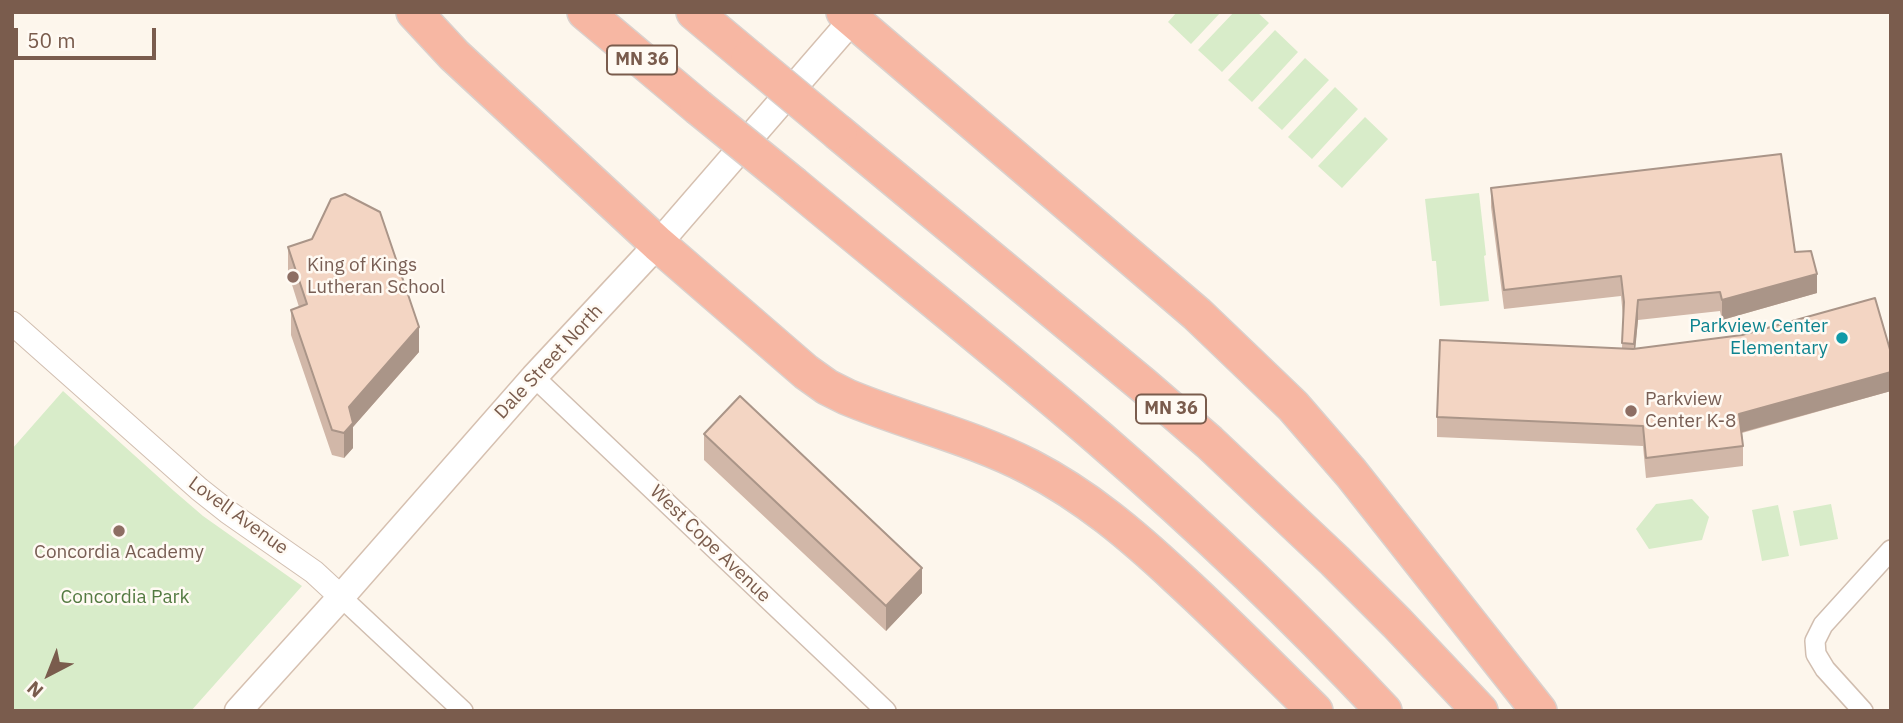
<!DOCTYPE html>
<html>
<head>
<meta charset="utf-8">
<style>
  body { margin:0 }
  #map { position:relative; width:1903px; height:723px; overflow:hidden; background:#fdf6ec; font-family:"IBM Plex Sans",sans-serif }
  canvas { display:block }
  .frame { position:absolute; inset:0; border:14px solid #7a5c4d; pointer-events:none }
  .north { position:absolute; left:14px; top:639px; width:70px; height:70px; -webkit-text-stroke:5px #fffaf3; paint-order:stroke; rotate:222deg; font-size:19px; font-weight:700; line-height:28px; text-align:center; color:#7a5c4d }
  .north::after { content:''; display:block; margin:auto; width:24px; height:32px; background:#7a5c4d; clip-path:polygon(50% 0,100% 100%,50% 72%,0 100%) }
  .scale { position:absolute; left:14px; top:28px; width:142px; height:32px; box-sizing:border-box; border:4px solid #7a5c4d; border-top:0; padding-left:9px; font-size:21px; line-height:24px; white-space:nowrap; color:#7a5c4d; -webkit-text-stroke:5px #fffaf3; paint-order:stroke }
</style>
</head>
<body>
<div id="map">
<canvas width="1903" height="723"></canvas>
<div class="frame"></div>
<div class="north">N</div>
<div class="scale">50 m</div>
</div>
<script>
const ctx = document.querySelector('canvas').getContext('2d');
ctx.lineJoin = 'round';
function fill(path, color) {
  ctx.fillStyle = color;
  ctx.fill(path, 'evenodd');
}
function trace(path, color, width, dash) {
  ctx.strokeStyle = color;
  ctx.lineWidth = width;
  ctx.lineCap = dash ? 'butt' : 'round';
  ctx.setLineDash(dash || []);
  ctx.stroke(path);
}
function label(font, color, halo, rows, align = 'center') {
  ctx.font = font + ' "IBM Plex Sans",sans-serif';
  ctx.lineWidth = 5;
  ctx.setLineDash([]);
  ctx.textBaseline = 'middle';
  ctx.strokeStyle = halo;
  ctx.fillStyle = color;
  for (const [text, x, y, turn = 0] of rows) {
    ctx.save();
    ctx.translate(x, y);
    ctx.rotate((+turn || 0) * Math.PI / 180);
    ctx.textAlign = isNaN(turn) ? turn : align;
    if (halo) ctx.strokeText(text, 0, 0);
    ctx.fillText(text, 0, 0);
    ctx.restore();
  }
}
fill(new Path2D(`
  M1177,12h44l-30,32 -23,-22z
  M1234,12h23l12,11 -47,49 -24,-22z
  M1275,30l23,22 -46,50 -24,-22z
  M1305,58l24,22 -47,50 -24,-22z
  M1335,87l23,22 -46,50 -24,-22z
  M1365,117l23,22 -46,49 -24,-22z
  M1479,193l7,62 -2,1 5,45 -49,5 -4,-45h-4l-7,-62z
  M63,391l111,100 29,25 99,70 -111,125h-179v-262z
  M1692,499l17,18 -7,23 -53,9 -13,-20 20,-25z
  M1831,504l7,35 -38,7 -7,-35z
  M1778,505l11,51 -27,5 -10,-51z`), '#d8ecc9');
const minor = new Path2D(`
  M534,377l352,334
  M341,597l122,114
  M1863,711l-38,-42 -9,-15 -1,-13 8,-16 68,-75`);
const tertiary = new Path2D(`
  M12,323l187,166 29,23 86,60 27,25`);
const secondary = new Path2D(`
  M238,711l103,-114 193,-220 124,-133 201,-232`);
const motorway = new Path2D(`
  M414,12l40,43 204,189 148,128 21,15 20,10c60,25 125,40 183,70 56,29 102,68 148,111 47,43 91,88 137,133
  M585,12l113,95
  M694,12l55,46
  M844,12l353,302 96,92 58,67 188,238
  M839,133l304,252 66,57 126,119 62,62 83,88
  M794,185c102,85 206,168 306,254 99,86 194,176 284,272`);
trace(minor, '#d1beb0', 22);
trace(tertiary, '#d1beb0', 25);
trace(secondary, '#d6c0b0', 29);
trace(motorway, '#dad1cd', 38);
trace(minor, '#fff', 19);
trace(tertiary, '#fff', 23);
trace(secondary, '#fff', 26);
trace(motorway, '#f7b7a3', 35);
const motorwayBridge = new Path2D(`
  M749,58l90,75
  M698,107l96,78`);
trace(motorwayBridge, '#dad1cd', 38, []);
trace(motorwayBridge, '#f7b7a3', 35);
fill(new Path2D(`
  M1491,188l304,64 22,41 -95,27 -2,-9 -82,9 -3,28 256,5v38l-149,42 1,13v20l-97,12 -3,-32 -206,-9v-20l185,-69 1,-31 -2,-21 -117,13 -13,-102z
  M288,247l131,105 -66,75v21l-9,10 -12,-3 -41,-120v-25l8,-3 -11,-35z
  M704,434l218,159 -36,38 -182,-171z`), '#d1b7a8');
fill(new Path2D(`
  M1817,274v19l-95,27v-20z
  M1638,300v20l-4,43v-19z
  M419,327v25l-66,75v21l-9,10v-25l5,-26z
  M1891,372v19l-152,42v-19z
  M922,568v25l-36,38v-25z`), '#aa9588');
const building = new Path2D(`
  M1781,154l14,98 16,-1 6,23 -95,26 -2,-8 -82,8 -4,44 -12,-1 2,-41 -3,-26 -117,14 -13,-102z
  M345,194l35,18 39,115 -70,80 4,16 -9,10 -12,-3 -41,-120 16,-6 -19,-57 24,-8 19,-40z
  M1875,298l16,55v19l-152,42 4,32 -97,12 -3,-32 -206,-9 3,-77 193,9 109,-14z
  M740,396l182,172 -36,38 -182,-172z`);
fill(building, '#f3d5c3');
trace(building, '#aa9588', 2);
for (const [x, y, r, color] of [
  [293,277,7,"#8d6e63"],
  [1842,338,7,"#0f9aa8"],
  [1631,411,7,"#8d6e63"],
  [119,531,7,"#8d6e63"]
]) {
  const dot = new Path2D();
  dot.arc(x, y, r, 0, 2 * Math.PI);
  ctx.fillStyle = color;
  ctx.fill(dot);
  trace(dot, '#fffaf3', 2.5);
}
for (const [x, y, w] of [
  [642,60,70],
  [1171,409,70]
]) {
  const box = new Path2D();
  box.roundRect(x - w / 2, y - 14.5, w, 29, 5);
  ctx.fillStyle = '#fffaf3';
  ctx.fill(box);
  trace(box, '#7a5c4d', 2);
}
label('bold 18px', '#7a5c4d', null, [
  ["MN 36",642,60],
  ["MN 36",1171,409]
]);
label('19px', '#785e54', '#fffaf3', [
  ["King of Kings",307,266],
  ["Lutheran School",307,288],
  ["Parkview",1645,400],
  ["Center K-8",1645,422],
  ["Concordia Academy",119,553,"center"]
], 'left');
label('19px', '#0d838f', '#fffaf3', [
  ["Parkview Center",1828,327],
  ["Elementary",1828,349]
], 'right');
label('19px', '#7a5c4d', '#fffaf3', [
  ["Dale Street North",549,362,-47],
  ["Lovell Avenue",238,516,36],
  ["West Cope Avenue",710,544,44]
]);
label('19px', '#537a41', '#fffaf3', [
  ["Concordia Park",125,598]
]);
</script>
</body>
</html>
